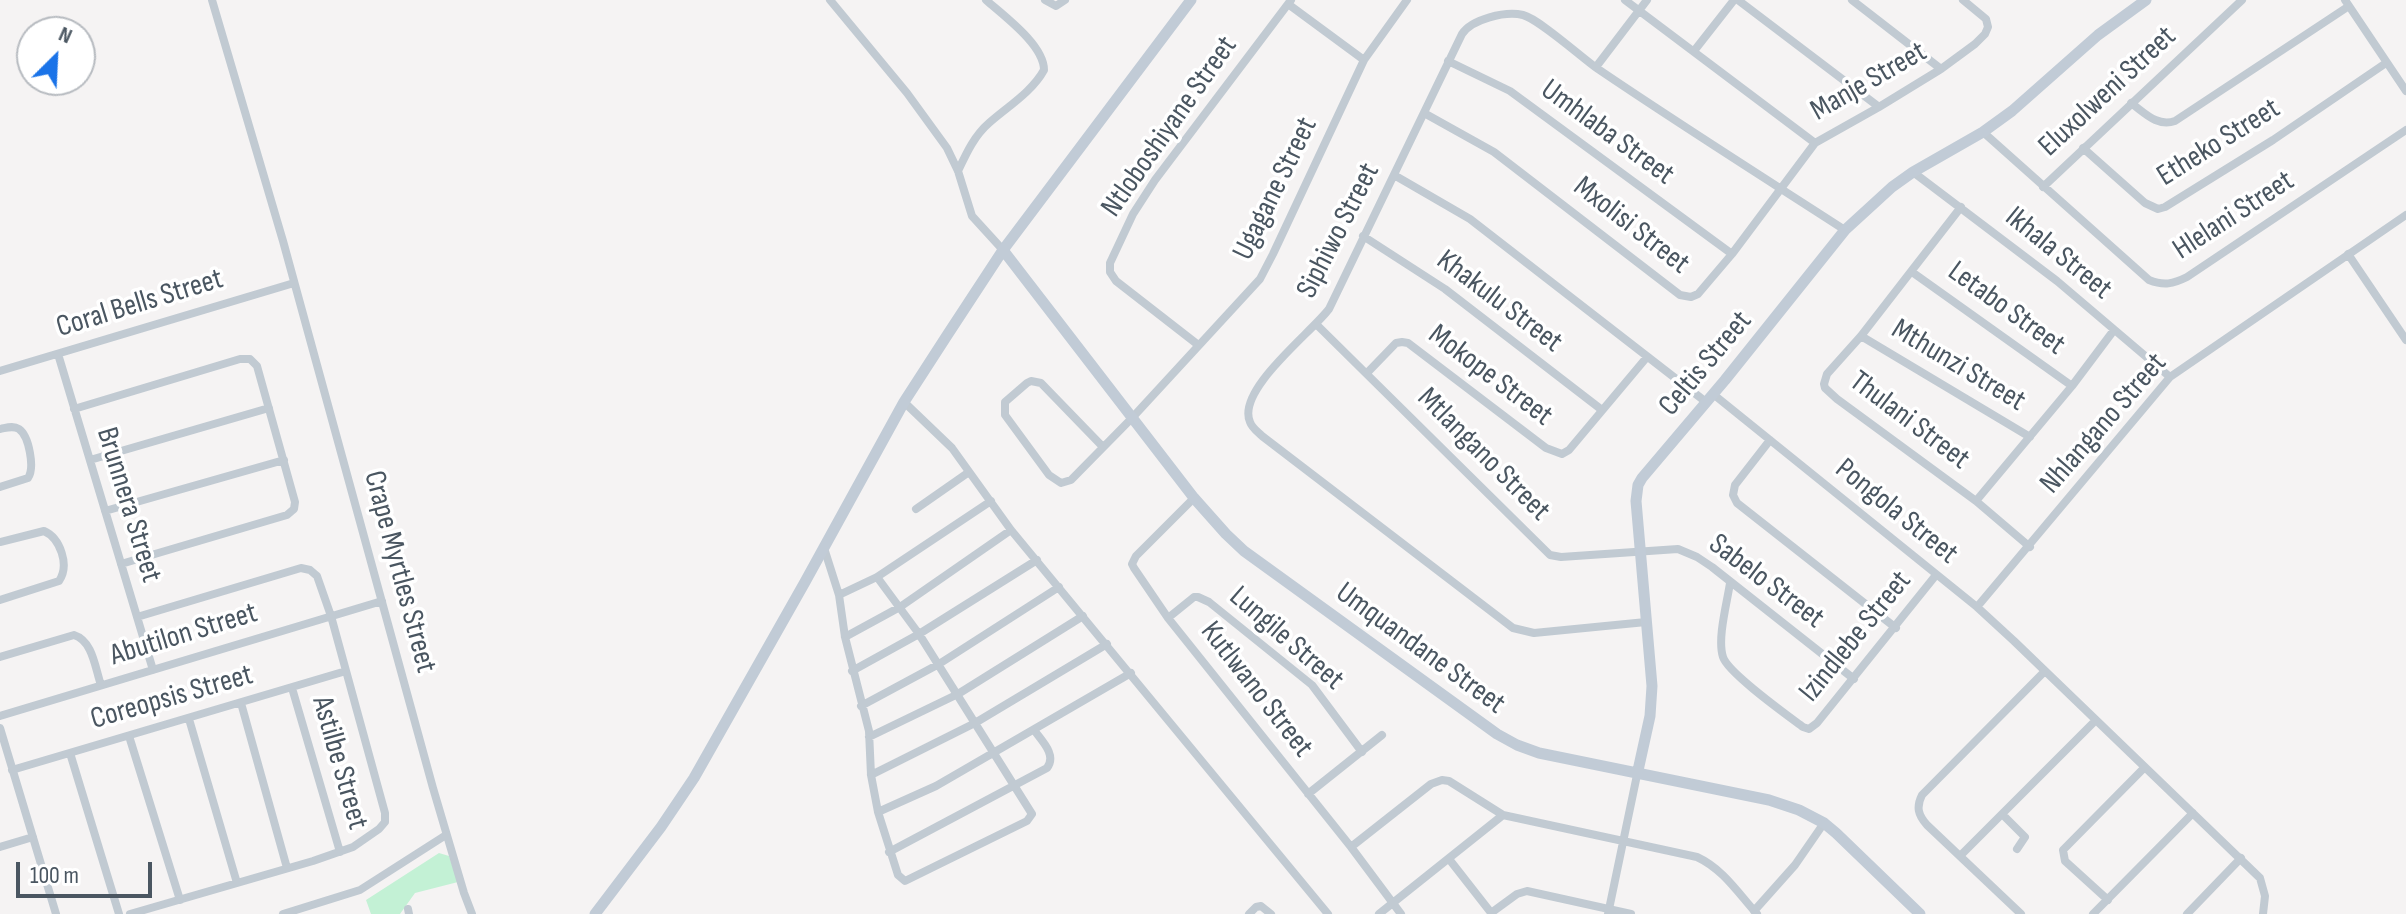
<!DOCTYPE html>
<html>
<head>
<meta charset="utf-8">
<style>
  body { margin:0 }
  #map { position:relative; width:2406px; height:914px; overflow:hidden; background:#f5f3f3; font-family:"Sofia Sans Condensed",sans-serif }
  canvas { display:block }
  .north { position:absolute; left:16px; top:16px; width:80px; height:80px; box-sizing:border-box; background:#fff; border:2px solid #b7bbc0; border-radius:50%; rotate:24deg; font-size:22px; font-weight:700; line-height:32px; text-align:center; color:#4a5661 }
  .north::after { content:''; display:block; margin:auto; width:28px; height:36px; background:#1a73e8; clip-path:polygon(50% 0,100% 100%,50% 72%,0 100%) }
  .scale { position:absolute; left:16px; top:862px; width:136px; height:36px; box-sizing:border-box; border:4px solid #4a5661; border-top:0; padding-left:10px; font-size:24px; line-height:28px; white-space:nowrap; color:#4a5661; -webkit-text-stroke:6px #fff; paint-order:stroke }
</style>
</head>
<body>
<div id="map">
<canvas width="2406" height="914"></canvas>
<div class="north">N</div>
<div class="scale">100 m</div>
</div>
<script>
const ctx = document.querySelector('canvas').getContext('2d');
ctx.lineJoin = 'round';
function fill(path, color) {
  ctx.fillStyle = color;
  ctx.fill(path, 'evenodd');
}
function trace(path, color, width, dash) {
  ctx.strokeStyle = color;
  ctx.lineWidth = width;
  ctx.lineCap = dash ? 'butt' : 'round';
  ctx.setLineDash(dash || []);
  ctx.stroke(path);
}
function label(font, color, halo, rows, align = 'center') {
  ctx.font = font + ' "Sofia Sans Condensed",sans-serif';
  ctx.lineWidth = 7;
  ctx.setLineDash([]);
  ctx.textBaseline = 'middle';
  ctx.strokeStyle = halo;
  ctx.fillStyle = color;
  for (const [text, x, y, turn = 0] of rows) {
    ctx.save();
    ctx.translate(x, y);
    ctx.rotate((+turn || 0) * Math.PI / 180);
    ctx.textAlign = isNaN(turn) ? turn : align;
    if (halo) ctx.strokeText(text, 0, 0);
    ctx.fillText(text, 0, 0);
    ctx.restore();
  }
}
fill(new Path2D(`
  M439,853l10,3 9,26 -43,11 -15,21h-29l-5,-14z`), '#c3f1d5');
trace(new Path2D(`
  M212,0l71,241 150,547 31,105 8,21
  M830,0l77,93 40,55 11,23 14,45 31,34
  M1045,0l11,6 9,-6
  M1625,0l190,143
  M1738,0l141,107
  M1852,0l89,69
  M2345,0l61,91
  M1288,4l76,56
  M1694,51l40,-51
  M1448,61l62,30 222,163
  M1596,67l51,-67
  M2131,103c14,10 26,24 44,18l174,-115
  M1424,113l70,39 186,143 11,2 7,-3 34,-40 83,-111 64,-36 62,-38 34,-25 10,-10 3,-7 -2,-8 -23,-19
  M1983,132l166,148c15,6 24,4 38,-3l219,-147
  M2083,148l62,55 13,6 7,-2 108,-67 113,-77
  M958,171c8,-17 16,-35 31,-48 18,-16 43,-31 55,-53 0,-25 -40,-54 -58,-70
  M1913,172l144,109 113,96
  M1394,175l76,44 236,183
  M2043,187l199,-187
  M1961,207l-100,129 -34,38 -3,10 1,4 12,11 139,102 54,46
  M1363,236l82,53 157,121
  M2348,254l58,86
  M1912,272l160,114
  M1317,325l233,230 11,2 117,-8 19,8 15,10 142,112
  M1861,336l169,101
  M1197,344l-81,-63 -6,-9v-9l23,-49 22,-34 136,-180
  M58,354l95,316
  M0,371l294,-88
  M1367,373l29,-30 6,-1 6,1 138,105 16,6 7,-4 78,-93
  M1713,394l264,213 37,34 246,237 5,18 -2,18
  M904,402l48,46 59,82 317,384
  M74,409l166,-50h10l7,7 38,136 -1,7 -7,6 -166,49
  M0,429c6,-1 13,-4 19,0 10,7 16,39 9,49l-28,9
  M1770,440l-35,45 -2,10 4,8 159,125
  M1103,447l-62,-64 -10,-2 -4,2 -22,19v13l44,60 12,8 10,-3 61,-62 128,-139 13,-25 91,-194 43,-60
  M90,460l179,-52
  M1194,498l-58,58 -4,8 2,4 34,50 183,229 50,67
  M1976,501l96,-115 42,-56
  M916,509l53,-37
  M105,511l179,-51
  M0,542l44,-11c16,7 26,34 15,50l-59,19
  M824,548l15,47 6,42 24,94 2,44 7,37 20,63 7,6 122,-60 5,-7 -113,-180 -42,-57
  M1730,583c-3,20 -13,56 -7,74 5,16 64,58 80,70l6,2 8,-6 119,-148
  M839,595l38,-18 114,-76
  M1977,607l193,-230 236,-162
  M1168,618l26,-21h4l11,5 103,83 50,67
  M1646,622l-112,11 -21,-5 -251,-192c-4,-4 -10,-8 -12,-14 -14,-32 61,-89 79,-113l133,-275c10,-15 43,-23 61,-19 16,4 58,42 75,54 81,55 165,108 247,161
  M845,637l55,-30 111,-77
  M0,657l74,-22c19,6 21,33 27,50
  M852,671l67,-37 118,-74
  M292,688l48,164
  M241,703l46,165
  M861,706l78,-42 120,-77
  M0,716l382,-115
  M189,719l48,164
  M0,728l56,186
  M129,736l51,164
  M869,737l89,-43 125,-78
  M70,753l49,161
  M12,770l334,-99
  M871,775l104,-52 132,-79
  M1308,794l74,-59
  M878,812l58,-26 195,-113
  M2002,814l23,23 -8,12
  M0,847l33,-10
  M1351,847l80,-63 11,-4 7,1 54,34
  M889,852l158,-84c10,-13 -5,-27 -13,-38
  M1961,855l134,-134
  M1449,859l43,55
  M2108,900l-43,-39 -2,-11 81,-82
  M408,909l1,5
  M1754,911l41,-46 29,-42
  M1491,913l26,-19 10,-3 104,23
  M130,914l183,-53 40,-14 26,-18 6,-7v-9l-54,-197 -14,-40 -7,-6 -9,-2 -164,49
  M283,914l77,-24 86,-55
  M1249,914l7,-7 5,-1 10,8
  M1379,914l124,-99 194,42c26,12 41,36 60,57
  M1608,914l29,-139
  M2021,914l-94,-89c-9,-10 -11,-18 -5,-30l123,-124
  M2093,914l100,-101
  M2187,914l54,-56`), '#c1cad2', 8);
trace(new Path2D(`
  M1003,250l191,248 32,36 18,17 253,183 20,11 22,8 230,47 30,10 25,13 12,10 84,81
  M1637,775l13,-59 2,-30 -16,-185 2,-16 4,-7 83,-98 120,-150 47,-43 21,-15 70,-40 29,-21 86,-76 48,-35
  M595,914l66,-87 33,-49 111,-196 99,-180 42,-65 57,-87 188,-250`), '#c1cbd6', 11);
label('30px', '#4a5661', '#fff', [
  ["Manje Street",1869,82,-30],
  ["Eluxolweni Street",2108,92,-43],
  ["Ntloboshiyane Street",1170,127,-55],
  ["Umhlaba Street",1607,133,36],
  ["Etheko Street",2219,143,-32],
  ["Ugagane Street",1276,189,-64],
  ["Hlelani Street",2234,216,-33],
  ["Mxolisi Street",1631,226,38],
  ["Siphiwo Street",1339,231,-63],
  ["Ikhala Street",2058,254,39],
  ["Khakulu Street",1499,302,37],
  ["Coral Bells Street",140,304,-17],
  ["Letabo Street",2006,309,36],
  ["Celtis Street",1706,364,-50],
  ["Mthunzi Street",1958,366,31],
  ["Mokope Street",1490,376,37],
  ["Thulani Street",1909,421,37],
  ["Nhlangano Street",2104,424,-49],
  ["Mtlangano Street",1483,455,45],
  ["Brunnera Street",128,505,73],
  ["Pongola Street",1896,512,39],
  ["Crape Myrtles Street",399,572,75],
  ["Sabelo Street",1766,582,37],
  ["Abutilon Street",184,635,-17],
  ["Izindlebe Street",1856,637,-51],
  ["Lungile Street",1286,639,41],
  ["Umquandane Street",1420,649,36],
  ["Kutlwano Street",1256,690,52],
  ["Coreopsis Street",172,698,-16],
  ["Astilbe Street",339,763,74]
]);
</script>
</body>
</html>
